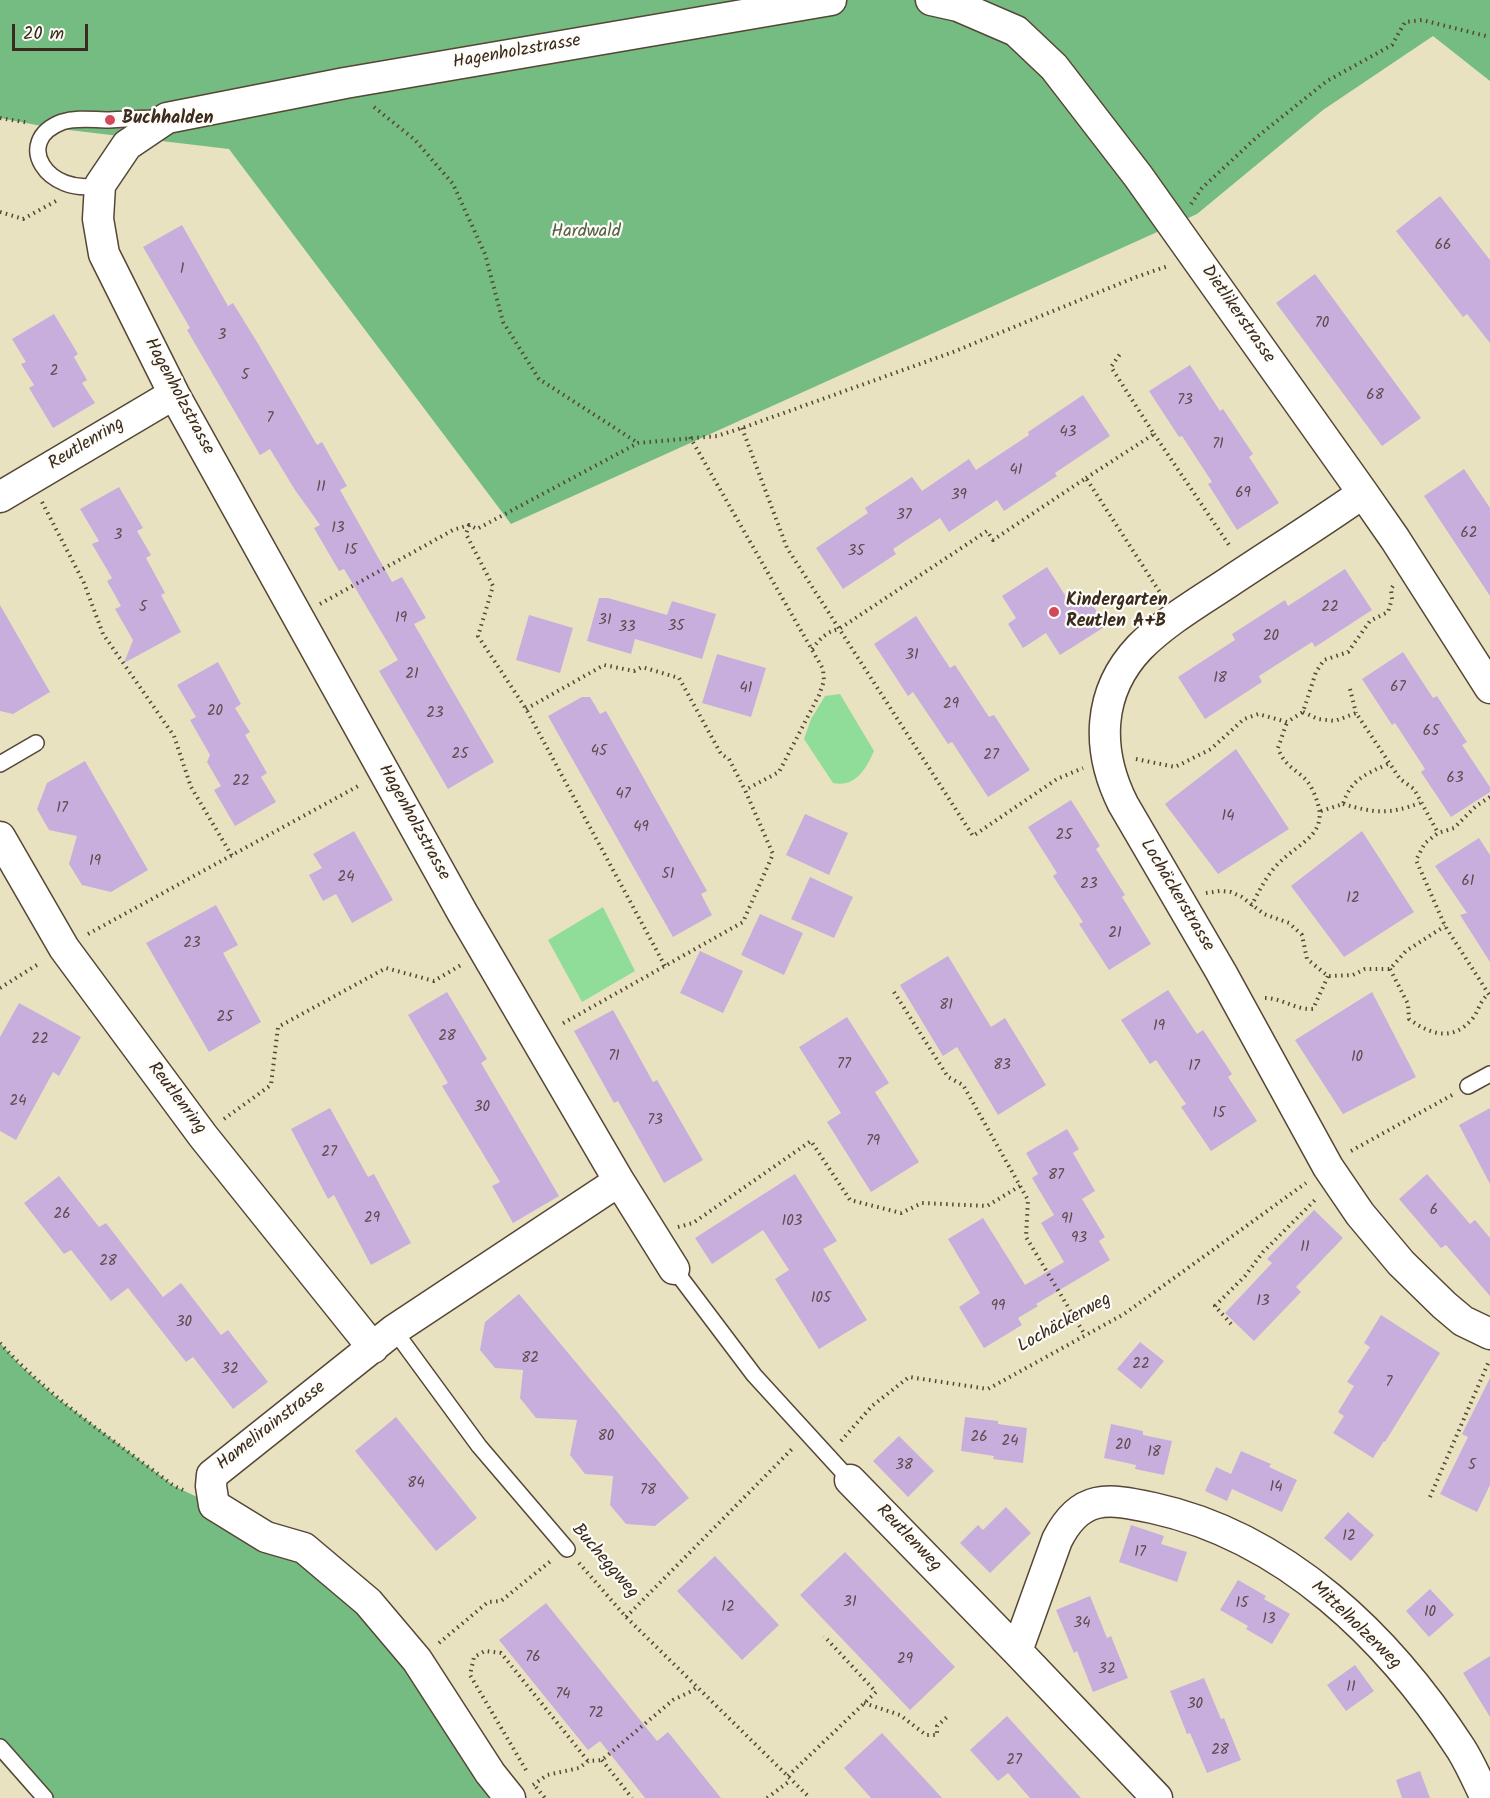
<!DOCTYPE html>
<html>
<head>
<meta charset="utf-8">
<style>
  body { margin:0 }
  #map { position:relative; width:1490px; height:1798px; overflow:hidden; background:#e9e2c0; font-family:Kalam,sans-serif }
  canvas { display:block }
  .scale { position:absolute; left:12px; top:24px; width:76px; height:27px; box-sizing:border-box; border:3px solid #3b2a1e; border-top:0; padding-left:8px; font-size:18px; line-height:21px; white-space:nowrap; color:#3b2a1e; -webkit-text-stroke:4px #fdfcf7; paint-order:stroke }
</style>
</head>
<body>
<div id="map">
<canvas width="1490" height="1798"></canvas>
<div class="scale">20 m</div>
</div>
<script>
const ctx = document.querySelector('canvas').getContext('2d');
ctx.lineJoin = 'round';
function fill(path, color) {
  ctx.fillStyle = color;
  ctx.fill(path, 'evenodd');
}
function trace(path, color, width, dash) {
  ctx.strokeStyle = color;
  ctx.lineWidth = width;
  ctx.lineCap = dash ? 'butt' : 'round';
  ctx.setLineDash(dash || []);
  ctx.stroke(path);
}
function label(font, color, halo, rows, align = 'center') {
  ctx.font = font + ' Kalam,sans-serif';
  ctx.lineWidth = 4.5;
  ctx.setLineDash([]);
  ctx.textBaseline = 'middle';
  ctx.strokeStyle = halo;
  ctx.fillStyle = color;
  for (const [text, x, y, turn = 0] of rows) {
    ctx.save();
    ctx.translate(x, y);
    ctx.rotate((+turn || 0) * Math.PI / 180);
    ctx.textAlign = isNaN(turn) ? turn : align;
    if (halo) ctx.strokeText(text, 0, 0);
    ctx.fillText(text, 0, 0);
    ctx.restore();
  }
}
fill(new Path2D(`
  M840,694l34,57c-8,18 -19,37 -41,32l-29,-44 7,-20 14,-23z
  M603,907l32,64 -53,31 -34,-62z`), '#90dd9a');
fill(new Path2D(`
  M0,0h1490v81l-57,-45 -110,74 -126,104 -686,310 -282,-375 -177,-21 -52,-10z
  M0,1343l20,22 36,32 118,89 40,19 154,97 142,196h-477l-33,-37z`), '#74bc82');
fill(new Path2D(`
  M1440,196l50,64v83l-23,-29 -4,3 -67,-86z
  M182,225l46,81 5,-3 24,39 60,103 5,-3 25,44 -7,4 52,92 10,-5 24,41 -12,6 80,138 -46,27 -69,-118 19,-11 -54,-91 -5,2 -25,-43 6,-3 -25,-35 -25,-41 -10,6 -73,-125 3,-2 -47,-81z
  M1315,274l106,144 -39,28 -106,-143z
  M54,314l24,40 -4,3 13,23 -5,3 13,20 -42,25 -24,-40 5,-3 -13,-21 5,-2 -14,-23z
  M1190,365l30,46 3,-2 30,45 -4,3 30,46 -42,27 -29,-46 4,-2 -30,-46 -3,1 -30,-46z
  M1083,395l27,41 -55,37 2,3 -53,35 -7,-11 -48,32 -9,-14 -47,31 3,5 -53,35 -27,-41 52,-35 -3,-5 47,-31 10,14 47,-32 7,11 53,-35 -1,-3z
  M1464,469l26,39v88l-66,-100z
  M119,487l24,41 -6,3 14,24 -5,3 19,35 -4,2 20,37 -57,31 9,-23 -18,-31 6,-3 -14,-25 5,-3 -20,-34 7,-3 -19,-32z
  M1047,567l25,39 15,-10 19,30 -46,29 -14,-22 -23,15 -15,-24 8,-6 -14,-22z
  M1345,569l27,41 -57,37 -3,-5 -53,34 3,6 -57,37 -27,-42 57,-37 -3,-6 53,-34 3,6z
  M599,598h9l59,17 5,-14 44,13 -14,45 -67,-20 -4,15 -44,-13z
  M0,605l50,87 -37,22 -13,-3z
  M529,615l44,13 -13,45 -44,-13z
  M916,616l34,52 5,-3 34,52 5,-2 36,55 -42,27 -36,-55 -4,2 -35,-52 -5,4 -34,-52z
  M1403,652l30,46 4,-2 30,46 -5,3 28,42v5l-39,25 -30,-45 4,-3 -30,-46 -3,2 -30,-46z
  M717,654l49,14 -15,49 -49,-14z
  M218,662l23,42 -6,4 15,24 -5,3 22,38 -6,4 15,25 -41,24 -21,-36 7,-4 -14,-24 3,-7 -20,-35 6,-3 -19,-32z
  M582,697h8l10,17 6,-3 101,180 -6,3 11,21 -39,22 -125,-221z
  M1236,749l53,80 -71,45 -53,-70z
  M85,761l63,109 -37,22 -29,-7 -13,-21 8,-28 -28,-6 -12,-21 10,-26z
  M1071,800l29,46 -4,3 29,46 -3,2 29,47 -42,26 -30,-46 4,-2 -30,-46 4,-3 -29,-46z
  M805,814l43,19 -19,42 -43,-20z
  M354,831l39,69 -41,23 -16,-29 -13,7 -14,-26 13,-7 -9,-14z
  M1362,831l52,81 -70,45 -53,-71z
  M1479,838l11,17v107l-30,-47 7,-2 -32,-47z
  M810,877l43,20 -19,41 -43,-19z
  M216,905l22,40 -15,8 38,69 -52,30 -63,-109z
  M760,914l43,19 -19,42 -43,-20z
  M700,951l43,20 -20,42 -43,-20z
  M948,956l43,71 14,-9 41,67 -48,30 -41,-68 -14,9 -43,-71z
  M1168,990l29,44 6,-4 29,44 -4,3 29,44 -46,30 -30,-44 5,-3 -30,-44 -6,4 -29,-44z
  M447,992l40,67 -6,4 78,133 -46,27 -21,-37 8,-4 -58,-96 6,-3 -40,-68z
  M1372,992l44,85 -73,37 -48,-74z
  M19,1003l62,34 -22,39 -6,-4 -37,68 -16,-9v-94z
  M613,1010l40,72 4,-2 46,80 -39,23 -46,-82 -4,2 -40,-72z
  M847,1017l42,66 -14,9 44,70 -48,30 -44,-70 14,-9 -42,-66z
  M330,1108l38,69 6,-3 37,69 -40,22 -37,-70 -6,4 -37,-70z
  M1490,1108v76l-31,-59z
  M1067,1129l12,20 -6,4 22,38 -13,8 23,38 -6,4 11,19 -74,44 2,2 -20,12 4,7 -38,23 -25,-41 21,-14 -32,-54 35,-21 42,67 39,-23 -23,-39 13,-8 -22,-37 6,-4 -12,-21z
  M795,1174l42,67 -14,8 44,71 -48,29 -44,-70 14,-9 -26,-40 -51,34 -17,-26z
  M1427,1174l43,50 5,-4 15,18v58l-44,-51 -5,3 -42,-49z
  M59,1176l40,51 7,-4 57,74 18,-14 40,52 7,-5 40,52 -35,27 -40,-52 -7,5 -58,-74 -17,13 -40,-51 -7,4 -40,-51z
  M1314,1210l29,28 -47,49 5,5 -47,49 -29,-28 47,-50 -5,-4z
  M519,1294l170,204 -34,28 -29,-2 -16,-19 3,-29 -28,-2 -15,-19 7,-35 -41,-2 -16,-20 3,-28 -28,-2 -15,-18 5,-28z
  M1381,1315l59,38 -55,89 -1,-1 -11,17 -40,-25 11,-17 -6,-4 16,-26 -7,-4 23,-35 -6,-4z
  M1140,1342l24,19 -23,28 -24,-20z
  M1490,1378v107l-13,27 -37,-18 28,-57 -6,-3z
  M396,1417l81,101 -41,33 -81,-100z
  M965,1417l33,4v3l29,4 -4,35 -30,-4 1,-3 -33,-5z
  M1111,1424l32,7v4l29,6 -8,34 -29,-6 1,-4 -32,-7z
  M899,1436l35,35 -26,26 -35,-36z
  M1241,1451l30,13 -2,3 28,13 -15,32 -50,-23 -5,12 -22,-10 11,-24 15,7z
  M1006,1507l25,26 -41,40 -30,-30 18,-18 5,5z
  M1348,1512l26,23 -23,26 -27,-23z
  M1131,1525l33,11 -3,8 26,8 -10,30 -58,-20z
  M845,1552l110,115 -45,43 -110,-115z
  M715,1556l64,69 -37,35 -65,-69z
  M1238,1580l28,16 -2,3 26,15 -18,30 -26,-15 2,-3 -28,-16z
  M1430,1589l24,26 -25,22 -23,-26z
  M1090,1596l17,42 4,-2 17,42 -35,14 -16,-41 -3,2 -18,-43z
  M546,1603l111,138 11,-9 53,66h-76l-45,-57 -12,9 -89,-110z
  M1490,1656v61l-27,-44z
  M1355,1665l19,26 -28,20 -19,-26z
  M1204,1678l17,41 3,-1 17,42 -34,13 -17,-40 -3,1 -17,-43z
  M1007,1716l74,82h-51l-22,-25 -10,8 -28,-31z
  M882,1733l60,65h-71l-27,-30z
  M1420,1771l10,27h-28l-6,-18z`), '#c8aedd');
const service = new Path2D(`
  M100,185c-53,12 -88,-44 -38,-63 15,-5 32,-2 47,-2 17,-1 34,-2 51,-2
  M0,764l36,-21
  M1468,1086l22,-12
  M674,1269l80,106 96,105
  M394,1330l85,116 88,103
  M0,1747l45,51`);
const minor = new Path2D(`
  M931,0l27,6 58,25 38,36 84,109 225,317 32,46 95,149
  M1363,493c-44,31 -89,59 -134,89 -30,20 -63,39 -89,65 -43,45 -44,103 -17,157l98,168 107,195 32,47 41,49 43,42 19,16 27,13
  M0,497l174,-103
  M0,837l64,111 139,188 170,212
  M674,1269l-55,-88 -157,-269 -288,-518 -70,-140 -6,-35 2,-34 27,-40 40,-27 178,-35 486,-83
  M850,1480l167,171 140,147
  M1017,1651l40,-111c23,-46 50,-42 96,-32 133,29 236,130 308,241 10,16 17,33 25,49
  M510,1798l-20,-25 -73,-113 -49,-58 -64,-54 -38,-11 -52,-32 -3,-19 1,-11 182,-145 225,-149`);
trace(service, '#554636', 18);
trace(minor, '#554636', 33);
trace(new Path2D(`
  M374,107l41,33 38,44 32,70 18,68 36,57 99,64
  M0,118l29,5
  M1191,204l11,-16 56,-52 69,-55 65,-36 13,-23 17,-2 68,17
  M0,212l23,7 33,-18
  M742,428l45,120 186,288 84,-57 26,-11
  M1154,434l77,114
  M690,437l133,232 1,12 -5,14 -40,77 -34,18
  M1086,478l68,-44 -43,-67 9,-13
  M42,502l42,81 19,51 71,102 17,51 41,69
  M469,525l-3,9 27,52 -15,50 48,73 139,257
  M320,604l133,-74 16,-5 8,4 161,-86 79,-7 25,-8 211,-76 183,-75 32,-11
  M812,649c8,-10 14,-17 27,-20l148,-98 6,9 93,-62 75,116
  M1350,689l6,24
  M526,709l78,-44 30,6 8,-4 37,11 42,76 8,5 16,31 28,64 -30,68 -183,103
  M1303,712l15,7 17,2 21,-8 44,66 14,10 24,44
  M1136,759l39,8 36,-18 33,-30 14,-5 29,8 16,-10 13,-40 8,-12 24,-8 22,-31 18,-9 4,-13 -1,-10 2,-3
  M1490,797l-14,9 -22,22 -16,5 -13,10 -9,17 29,66 45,70
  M1343,804c32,9 45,11 77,-1
  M1321,811l22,-7c8,-25 23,-30 45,-40
  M1206,893l14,-2 11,1 11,5 22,17 25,9 13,12 5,24 21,17 25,-1 12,-6h25l16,-18 39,-25
  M1251,906c8,-14 14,-28 25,-40 25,-27 59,-31 36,-77 -8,-18 -26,-18 -34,-41l9,-26
  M88,934l272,-149
  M1390,969l18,35 1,15c22,16 44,23 64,-1 6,-8 7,-18 16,-24
  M0,988l40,-25
  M894,992l54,85 15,8 65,115 -2,37 59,98
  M1265,998c17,0 30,12 48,11l15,-33
  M224,1119l47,-34 7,-58 108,-59 48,13 27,-16
  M1351,1151l101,-56
  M678,1227l15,-4 118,-82 39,59 51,13 21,-10 65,3 33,-20
  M1231,1324l-16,-18 30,-30 18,-24 54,-54
  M0,1343c51,56 115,98 174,143l9,4
  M841,1441l31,-35 37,-29 79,12 136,-75 182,-131
  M1430,1497l59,-136
  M579,1563l47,54 184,181
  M626,1617l167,-169
  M439,1643l49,-41 13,-1 51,-41
  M864,1703l36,12 26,20h11v-9l10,-9
  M602,1760l30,38
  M526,1770l-56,-95 4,-18 11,-6 16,2 87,108
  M788,1776l88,-84 -52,-56
  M533,1785l14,-10 32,-7 9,-7 14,-1 71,-60 19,-9 6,-5
  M536,1787l9,11
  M767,1798l24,-18`), '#554636', 4, [1.5, 4.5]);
trace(service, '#fff', 15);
trace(minor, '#fff', 30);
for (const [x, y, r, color] of [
  [110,120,6,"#d1495b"],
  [1054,612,6,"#d1495b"]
]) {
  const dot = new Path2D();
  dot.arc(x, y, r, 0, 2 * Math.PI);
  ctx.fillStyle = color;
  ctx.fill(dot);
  trace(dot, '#fdfcf7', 2);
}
label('15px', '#5e4b4e', null, [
  ["66",1443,246],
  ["1",182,270],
  ["70",1322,324],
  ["3",222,336],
  ["2",54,372],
  ["5",245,376],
  ["68",1375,396],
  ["73",1185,401],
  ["7",270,419],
  ["43",1068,433],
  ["71",1218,445],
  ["41",1016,471],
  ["11",321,488],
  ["69",1243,494],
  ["39",959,496],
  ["37",904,516],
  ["13",338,529],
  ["62",1469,534],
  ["3",118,536],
  ["15",351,551],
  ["35",856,552],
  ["5",143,608],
  ["22",1330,608],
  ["19",401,619],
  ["31",605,621],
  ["35",676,627],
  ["33",627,628],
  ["20",1271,637],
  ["31",912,656],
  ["21",412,675],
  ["18",1220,679],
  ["67",1398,688],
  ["41",746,689],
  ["29",951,705],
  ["20",215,712],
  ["23",435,714],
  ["65",1431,732],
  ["45",599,752],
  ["25",460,755],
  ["27",991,756],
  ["63",1455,779],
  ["22",241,782],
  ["47",623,795],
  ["17",62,809],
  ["14",1228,817],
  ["49",641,828],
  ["25",1064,836],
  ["19",95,862],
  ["51",668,875],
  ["24",346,878],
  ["61",1468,882],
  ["23",1089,885],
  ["12",1353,899],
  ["21",1115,934],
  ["23",192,944],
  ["81",946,1006],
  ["25",225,1018],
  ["19",1159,1027],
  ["28",447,1037],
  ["22",40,1040],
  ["71",614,1057],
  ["10",1357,1058],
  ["77",844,1065],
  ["83",1002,1066],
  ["17",1194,1067],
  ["24",18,1102],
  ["30",482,1108],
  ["15",1219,1114],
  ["73",655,1121],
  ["79",873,1142],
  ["27",329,1153],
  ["87",1056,1176],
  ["6",1434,1211],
  ["26",62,1215],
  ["29",372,1219],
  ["91",1067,1220],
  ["103",792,1222],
  ["93",1079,1239],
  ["11",1305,1248],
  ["28",108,1262],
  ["105",821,1299],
  ["13",1263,1302],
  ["99",998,1307],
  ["30",184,1323],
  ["82",530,1359],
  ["22",1141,1365],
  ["32",230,1370],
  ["7",1389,1383],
  ["80",606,1437],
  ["26",979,1438],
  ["24",1010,1442],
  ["20",1123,1446],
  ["18",1154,1453],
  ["38",904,1466],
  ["5",1472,1466],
  ["84",416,1484],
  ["14",1276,1488],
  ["78",648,1491],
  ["12",1349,1537],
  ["17",1140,1553],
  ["31",850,1603],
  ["15",1242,1604],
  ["12",728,1608],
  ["10",1430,1613],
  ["13",1269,1620],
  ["34",1082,1624],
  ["76",533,1658],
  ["29",905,1660],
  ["32",1107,1670],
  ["11",1351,1688],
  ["74",563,1695],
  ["30",1195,1705],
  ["72",596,1714],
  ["28",1220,1751],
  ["27",1014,1761]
]);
label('18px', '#3b2a1e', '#fdfcf7', [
  ["Hagenholzstrasse",517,53,-10],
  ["Dietlikerstrasse",1237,315,55],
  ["Hagenholzstrasse",178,397,62],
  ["Reutlenring",87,445,-31],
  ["Hagenholzstrasse",413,823,61],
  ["Lochäckerstrasse",1176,896,59],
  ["Reutlenring",176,1099,53],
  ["Lochäckerweg",1065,1324,-29],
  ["Hamelirainstrasse",272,1427,-38],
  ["Reutlenweg",908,1539,46],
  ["Bucheggweg",604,1562,49],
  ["Mittelholzerweg",1355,1626,44]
]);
label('bold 18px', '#3b2a1e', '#fdfcf7', [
  ["Buchhalden",122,120],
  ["Kindergarten",1066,602],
  ["Reutlen A+B",1066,623]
], 'left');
label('18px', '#546043', '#fdfcf7', [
  ["Hardwald",586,233]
]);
</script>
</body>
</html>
